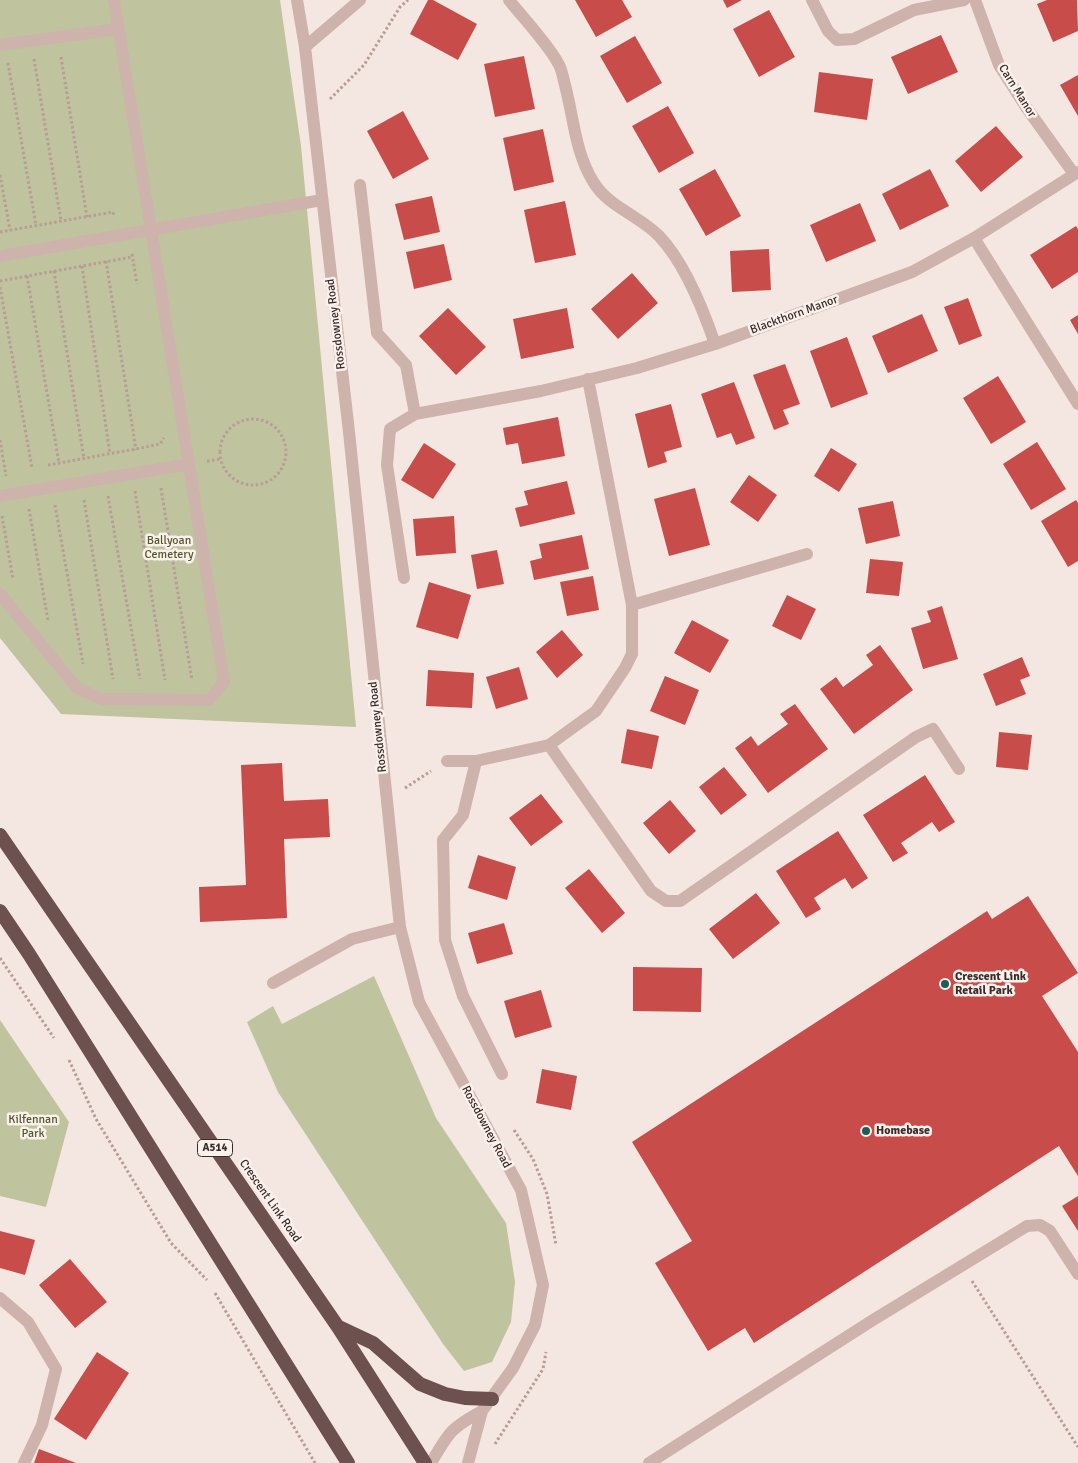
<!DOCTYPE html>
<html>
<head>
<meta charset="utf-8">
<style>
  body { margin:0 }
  canvas { display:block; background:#f4e6e0 }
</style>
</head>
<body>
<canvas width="1078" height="1463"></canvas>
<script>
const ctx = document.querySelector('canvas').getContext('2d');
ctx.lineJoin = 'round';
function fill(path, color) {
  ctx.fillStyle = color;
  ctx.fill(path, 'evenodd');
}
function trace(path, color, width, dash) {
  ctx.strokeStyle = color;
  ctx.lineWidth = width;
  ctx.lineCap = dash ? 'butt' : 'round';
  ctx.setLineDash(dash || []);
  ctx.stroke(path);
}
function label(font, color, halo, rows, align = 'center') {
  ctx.font = font + ' Signika,sans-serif';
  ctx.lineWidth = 5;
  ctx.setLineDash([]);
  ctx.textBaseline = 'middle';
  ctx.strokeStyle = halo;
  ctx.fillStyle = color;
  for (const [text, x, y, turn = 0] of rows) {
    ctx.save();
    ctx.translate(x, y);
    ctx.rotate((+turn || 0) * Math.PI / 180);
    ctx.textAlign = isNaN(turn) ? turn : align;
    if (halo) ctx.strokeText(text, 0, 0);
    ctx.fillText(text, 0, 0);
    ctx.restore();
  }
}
fill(new Path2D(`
  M0,0h280l21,146 55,581 -295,-13 -61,-76z
  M374,976l62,142 70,105 9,59 -4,40 -19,40 -28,9 -21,-27 -165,-252 -31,-70 26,-16 9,18z
  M0,1020l69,102 -23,85 -46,-11z`), '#bfc49f');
fill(new Path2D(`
  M428,0h5l44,24 -19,36 -48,-26z
  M575,0h47l10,17 -36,20z
  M723,0h19l-15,8z
  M1047,0h30l1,31 -25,11 -16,-38z
  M769,10l26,47 -36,20 -26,-48z
  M941,35l17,37 -50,22 -17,-37z
  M635,36l27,47 -35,20 -27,-47z
  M524,56l11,53 -40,8 -11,-53z
  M819,72l54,7 -6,41 -53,-8z
  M1078,75v41l-18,-31z
  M668,106l26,47 -35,20 -27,-47z
  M403,111l26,48 -36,20 -26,-48z
  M996,126l27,31 -42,35 -26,-31z
  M543,129l11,53 -40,9 -11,-53z
  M715,169l26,47 -35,20 -27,-47z
  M930,169l19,37 -49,24 -18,-36z
  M432,196l8,36 -36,8 -9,-36z
  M565,201l11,54 -41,8 -11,-53z
  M860,203l16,38 -50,21 -16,-37z
  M1076,226l2,3v43l-26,17 -22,-34z
  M444,244l8,36 -38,9 -8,-37z
  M769,249l2,41 -39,2 -2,-41z
  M632,273l26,30 -40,36 -27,-30z
  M968,298l14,38 -23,9 -15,-38z
  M448,308l38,39 -30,28 -37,-39z
  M567,308l7,40 -53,11 -8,-40z
  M922,314l16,37 -50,22 -16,-37z
  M1078,315v19l-8,-14z
  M847,337l21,57 -37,14 -21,-57z
  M785,364l15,40 -17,6 6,14 -15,6 -21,-55z
  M998,376l28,46 -35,22 -28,-46z
  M734,382l21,56 -19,7 -5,-12 -14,5 -16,-44z
  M671,404l11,43 -18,5 3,10 -19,6 -13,-54z
  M558,417l7,39 -43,8 -4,-21 -12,2 -3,-17z
  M1037,442l29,47 -35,21 -28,-46z
  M424,443l32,21 -23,35 -32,-19z
  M831,448l26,16 -18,28 -25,-16z
  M749,475l28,20 -19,27 -28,-20z
  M567,481l8,33 -55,13 -5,-19 13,-3 -4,-14z
  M695,488l15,57 -41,11 -15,-57z
  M1076,500l2,3v58l-10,6 -27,-46z
  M893,501l7,35 -34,8 -8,-36z
  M454,516l2,37 -40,3 -3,-37z
  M582,535l7,34 -55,11 -4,-19 12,-3 -3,-14z
  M497,550l7,34 -27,5 -6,-34z
  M870,559l33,3 -4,34 -33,-3z
  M593,576l6,34 -32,6 -7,-34z
  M429,582l42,13 -13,44 -42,-12z
  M787,595l29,14 -15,31 -29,-14z
  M942,606l16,53 -35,10 -12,-41 20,-6 -4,-11z
  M692,620l37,20 -19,33 -36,-20z
  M562,630l21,25 -26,23 -21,-26z
  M880,645l33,45 -59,44 -34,-45 16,-12 7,10 30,-22 -7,-10z
  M1022,657l8,19 -10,4 6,14 -30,12 -13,-32z
  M519,667l9,32 -32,10 -10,-32z
  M428,670l46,3 -2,35 -46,-2z
  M665,676l34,14 -14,35 -35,-14z
  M795,704l33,45 -60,44 -33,-45 16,-12 7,10 12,-9 18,-13 -8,-10z
  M627,729l32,7 -7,33 -31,-6z
  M999,732l33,3 -4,35 -32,-3z
  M282,763l2,38 44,-2 2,38 -46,2 3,79 -87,4 -1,-35 47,-2 -5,-120z
  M724,767l23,28 -26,20 -22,-28z
  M925,775l30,47 -16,10 -7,-10 -31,21 7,10 -15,9 -30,-47z
  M541,794l22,28 -32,24 -22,-28z
  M670,800l26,31 -27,23 -26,-31z
  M838,831l30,47 -16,11 -7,-11 -13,8 -18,12 7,11 -15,9 -30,-47z
  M478,855l38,12 -9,33 -39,-12z
  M589,869l36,44 -23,20 -37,-45z
  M756,893l24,30 -47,36 -24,-30z
  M1028,896l50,77 -36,23 36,56v124l-19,-30 -305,197 -9,-15 -37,23 -53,-88 37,-22 -60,-99 355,-231 5,8z
  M504,923l9,31 -36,10 -9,-31z
  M633,967l69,1 -1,44 -68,-1z
  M541,990l11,37 -37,11 -11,-37z
  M542,1069l35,7 -6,34 -35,-7z
  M1078,1196v35l-16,-25z
  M0,1231l35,9 -10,35 -25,-7z
  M70,1259l37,43 -32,26 -36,-43z
  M97,1352l32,21 -43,67 -32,-21z
  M39,1449l37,14h-42z`), '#c84c49');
trace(new Path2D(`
  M61,57l26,160
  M34,59l27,162
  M8,63l28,163
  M330,99l34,-34 36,-58 8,-7
  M0,175l10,55
  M0,232l113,-20 1,5
  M132,254l5,30
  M106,261l30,189
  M82,266l28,188
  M54,271l30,188
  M27,276l32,187
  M0,281l132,-24
  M0,287l32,181
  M220 452a33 33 0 1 1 66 0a33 33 0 1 1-66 0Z
  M0,440l6,36
  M207,461l14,-2
  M48,465l93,-17 19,-4 4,-6
  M161,488l31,192
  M135,491l30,189
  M108,496l32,183
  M84,500l29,179
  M55,505l28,159
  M29,509l19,112
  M2,516l11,63
  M405,788l26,-17
  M0,958l54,80
  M69,1060l27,59 75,124 36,37
  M514,1130l19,29 14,35 9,51
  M972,1281l106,166
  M215,1293l100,170
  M495,1444l48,-75 3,-17`), '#b99c95', 3, [2.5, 2.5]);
trace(new Path2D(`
  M0,45l118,-16
  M305,47l55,-47
  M0,256l322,-56
  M0,496l189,-32
  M0,594l77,94 25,11 107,1 15,-18 -110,-682
  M649,1463l224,-143 154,-94 13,-1 10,6 28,43`), '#cdb3ab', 12);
trace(new Path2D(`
  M297,0l8,47 44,385 51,495 19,75 102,188 22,95 -8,40 -22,43 -31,43 -14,52
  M509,0c15,19 38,43 49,63 4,6 5,15 7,22 9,34 10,68 29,98 15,24 46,33 65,53 26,27 44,73 56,108
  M812,0l16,31 9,9 17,-1 60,-29 50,-10
  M975,0l24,65 27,42 48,67
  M360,185l17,148 29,32 9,49
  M974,238l104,166
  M404,578l-17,-113 3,-36 25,-15 126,-23 96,-23 78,-24 197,-72 62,-34 104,-66
  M632,605l175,-51
  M549,745l102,146 15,10h14l236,-164 17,-8 26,40
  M447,761h29l73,-16 47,-34 29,-43 7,-14v-49l-44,-226
  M476,761l-13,54 -20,25 2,100 18,56 39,78
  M273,983l79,-44 48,-12
  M0,1298l28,24 28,47 -14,56 -18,38
  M431,1463c18,-31 20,-35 51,-52`), '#cdb3ab', 12);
trace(new Path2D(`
  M0,835l338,492 87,136
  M0,911l29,43 319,509
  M339,1327l34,16 47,41 25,10 20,4 27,1`), '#6c514e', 14);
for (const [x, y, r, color] of [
  [945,984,5,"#1e5d53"],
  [866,1131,5,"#1e5d53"]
]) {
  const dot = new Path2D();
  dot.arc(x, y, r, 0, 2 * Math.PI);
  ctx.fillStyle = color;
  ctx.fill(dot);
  trace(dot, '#fbf1ec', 2);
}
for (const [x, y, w] of [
  [215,1148,35]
]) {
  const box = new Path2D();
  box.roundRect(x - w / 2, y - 8.5, w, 17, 4);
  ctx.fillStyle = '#fbf1ec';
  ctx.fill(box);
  trace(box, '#3a2c2a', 1);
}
label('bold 11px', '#3a2c2a', null, [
  ["A514",215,1148]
]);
label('12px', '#3a2c2a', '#fbf1ec', [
  ["Carn Manor",1017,91,58],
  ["Blackthorn Manor",794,315,-20],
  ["Rossdowney Road",336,324,-97],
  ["Rossdowney Road",378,727,-96],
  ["Rossdowney Road",486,1127,62],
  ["Crescent Link Road",270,1201,55]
]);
label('12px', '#53592d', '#fbf1ec', [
  ["Ballyoan",169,541],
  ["Cemetery",169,555],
  ["Kilfennan",33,1120],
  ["Park",33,1134]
]);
label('bold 12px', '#3a2c2a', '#fbf1ec', [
  ["Crescent Link",955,977],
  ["Retail Park",955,991],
  ["Homebase",876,1131]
], 'left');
</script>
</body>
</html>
